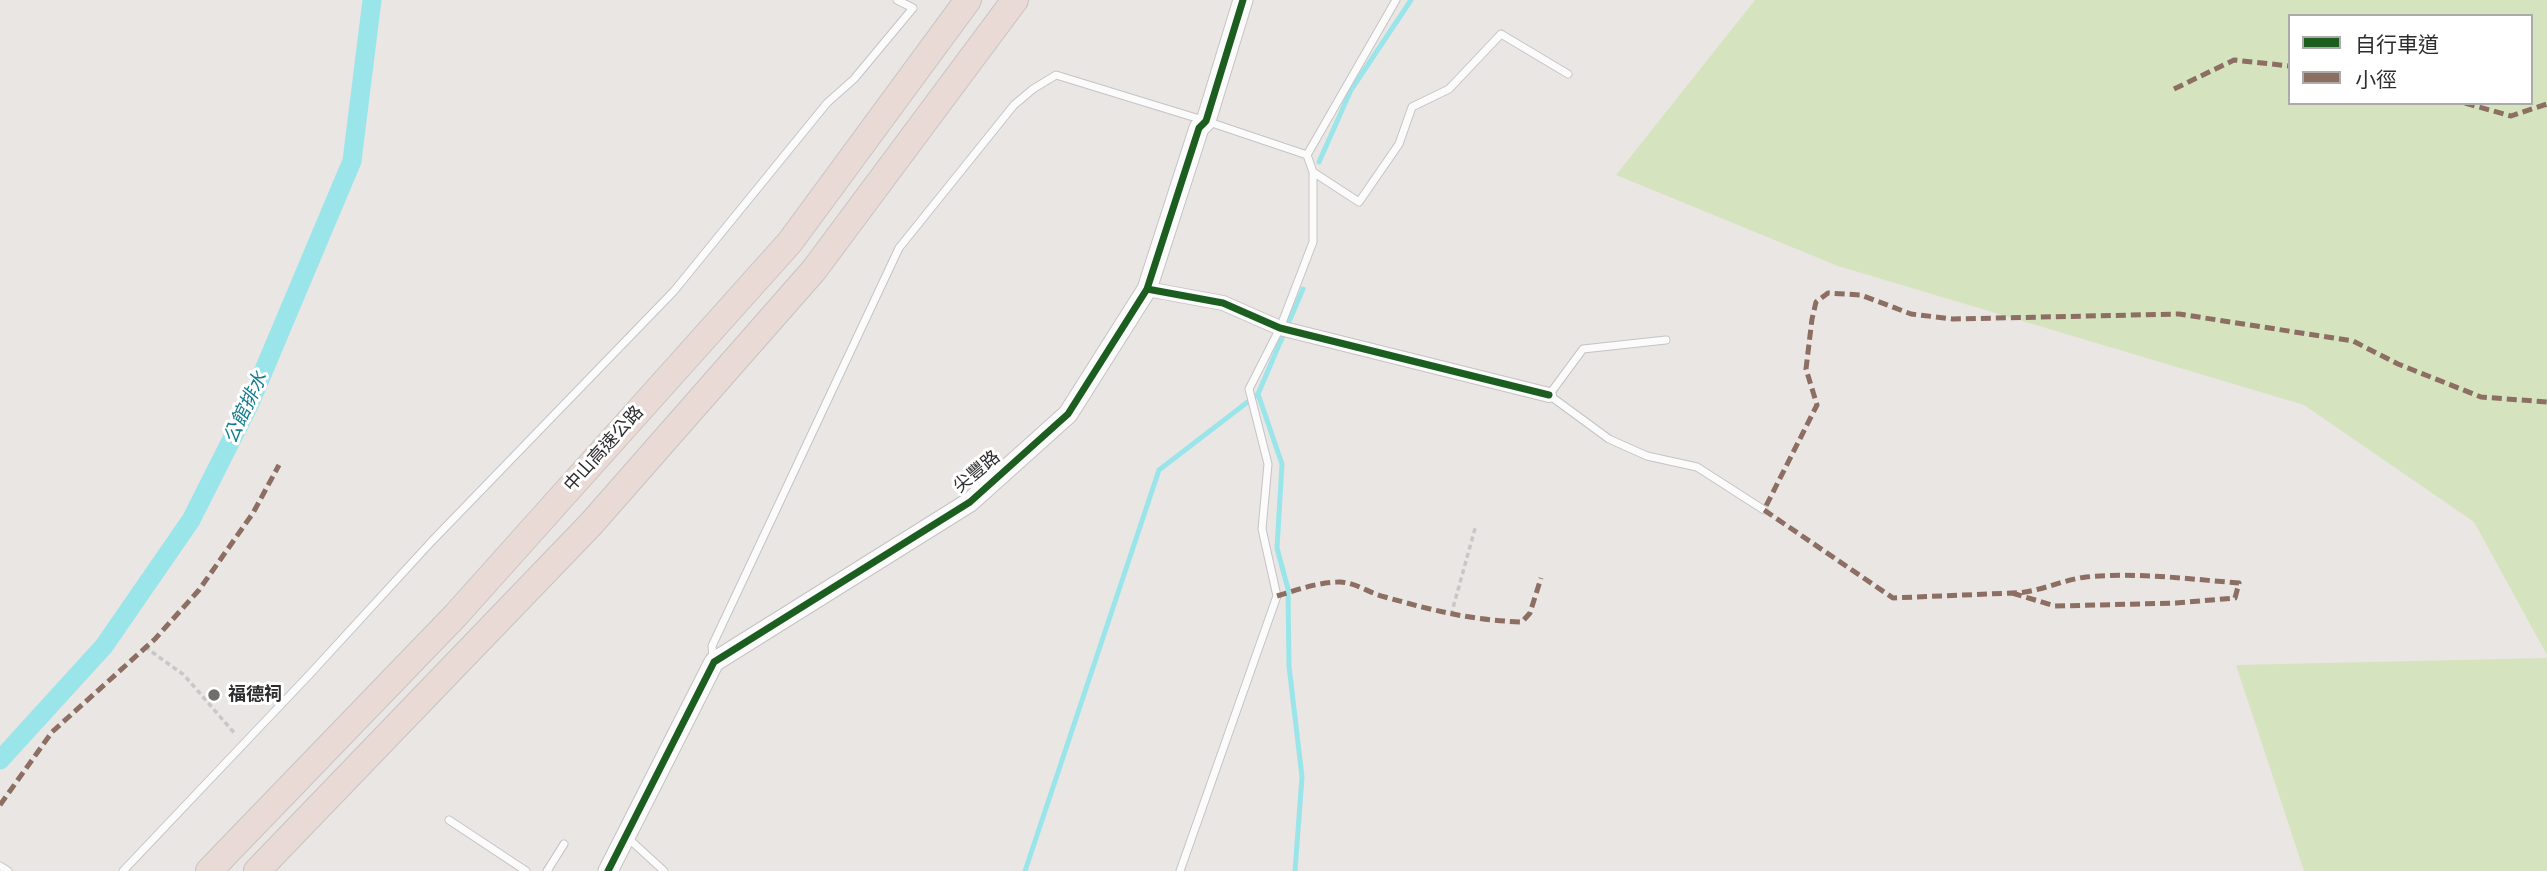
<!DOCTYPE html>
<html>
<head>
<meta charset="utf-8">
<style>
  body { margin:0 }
  #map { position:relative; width:2547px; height:871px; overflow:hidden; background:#eae6e4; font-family:"Open Sans","Noto Sans TC",sans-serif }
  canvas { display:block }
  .legend { position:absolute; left:2288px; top:14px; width:245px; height:91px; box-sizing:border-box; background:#fff; border:2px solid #ababab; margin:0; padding:9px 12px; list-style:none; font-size:21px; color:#2d2d2d }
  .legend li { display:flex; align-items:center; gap:14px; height:35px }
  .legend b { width:35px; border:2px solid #ababab }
</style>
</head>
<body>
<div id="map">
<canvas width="2547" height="871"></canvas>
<ul class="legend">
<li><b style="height:9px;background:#1b5e20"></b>自行車道</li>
<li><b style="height:9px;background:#8d6e63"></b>小徑</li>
</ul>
</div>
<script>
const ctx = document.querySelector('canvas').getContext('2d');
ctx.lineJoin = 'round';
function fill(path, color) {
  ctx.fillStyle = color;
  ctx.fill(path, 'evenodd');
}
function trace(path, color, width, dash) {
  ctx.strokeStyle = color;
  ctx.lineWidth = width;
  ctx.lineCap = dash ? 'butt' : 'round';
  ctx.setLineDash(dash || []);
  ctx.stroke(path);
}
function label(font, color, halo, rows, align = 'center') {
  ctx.font = font + ' "Open Sans","Noto Sans TC",sans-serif';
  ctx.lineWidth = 6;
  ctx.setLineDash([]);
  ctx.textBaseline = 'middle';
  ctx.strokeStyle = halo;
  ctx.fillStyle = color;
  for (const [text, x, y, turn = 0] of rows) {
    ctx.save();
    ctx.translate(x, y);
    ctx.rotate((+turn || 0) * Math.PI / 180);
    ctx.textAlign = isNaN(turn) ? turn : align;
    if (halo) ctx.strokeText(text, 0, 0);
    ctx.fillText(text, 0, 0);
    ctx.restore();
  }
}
fill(new Path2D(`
  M1755,0h792v655l-73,-133 -170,-117 -466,-139 -222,-91zM2290,16h241v87h-241z
  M2547,658v213h-243l-68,-206z`), '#d5e4be');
trace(new Path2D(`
  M1319,162l32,-72 60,-90
  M1258,394l24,70 -5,84 11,41 1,77 13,111 -7,94
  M1025,871l134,-401 99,-76 45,-105`), '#9ae5e9', 5);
trace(new Path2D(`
  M0,760l104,-114 87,-126 59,-117 102,-242 20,-161`), '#9ae5e9', 19);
const service = new Path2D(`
  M1313,172l46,30 40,-58 13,-37 37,-18 52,-55 67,40
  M1666,340l-83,9 -34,46 60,44 38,17 50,11 67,43
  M713,659l-1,-13 187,-398 115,-143 19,-16 23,-14 150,46 101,34
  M449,820l77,51
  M628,838l36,33
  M0,866l8,5
  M123,871l187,-197 122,-133 242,-250 153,-188 27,-24 59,-71 -16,-8
  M547,871l17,-27
  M1180,871l97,-275 -15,-67 6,-65 -19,-75 31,-61 33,-86v-70l-6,-17 89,-155`);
const minor = new Path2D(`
  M1147,289l76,14 57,25 269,67`);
const tertiary = new Path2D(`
  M608,871l106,-209 256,-160 98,-88 79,-125 52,-161 7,-7 37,-121`);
const motorway = new Path2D(`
  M209,871l246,-255 335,-374 178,-242
  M257,871l334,-347 223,-254 201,-270`);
trace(service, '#c5c3c4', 9);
trace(minor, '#c5c3c4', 16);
trace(tertiary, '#c5c3c4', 21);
trace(motorway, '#c6c4c3', 28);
trace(new Path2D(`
  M1451,615l25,-90
  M145,647l39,28 52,60`), '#c7c7c7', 3.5, [5, 3.5]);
trace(service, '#fcfbfb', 7);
trace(minor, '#fcfbfb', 14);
trace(tertiary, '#fcfbfb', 19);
trace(motorway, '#e9dad6', 26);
trace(new Path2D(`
  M2174,89l60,-29 56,6
  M2465,103l46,13 36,-12
  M2012,593l43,13 121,-3 59,-5 4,-15c-51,-4 -102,-11 -153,-6 -25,3 -48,16 -74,16l-119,5 -129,-88 53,-105 -11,-36 6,-50 4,-17 12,-9 33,2 50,19 42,5 226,-5 174,27 45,23 83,33 66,5
  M1277,596c20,-6 41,-14 63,-14 17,1 29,11 45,15 50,14 85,23 137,25l8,-9 11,-35
  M0,805l52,-73 103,-93 44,-49 54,-77 26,-48`), '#8d6e63', 5, [10, 5]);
trace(new Path2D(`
  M1147,289l76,14 57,25 269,67
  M608,871l106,-209 256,-160 98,-88 79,-125 52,-161 7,-7 37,-121`), '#1b5e20', 7);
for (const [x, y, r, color] of [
  [214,695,7,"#6f6e6d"]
]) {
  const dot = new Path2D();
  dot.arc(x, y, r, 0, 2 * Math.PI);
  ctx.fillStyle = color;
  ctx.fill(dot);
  trace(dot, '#fff', 2.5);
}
label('18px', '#2d2d2d', '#fff', [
  ["中山高速公路",604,449,-48],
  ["尖豐路",977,472,-40]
]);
label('bold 18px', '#2d2d2d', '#fff', [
  ["福德祠",228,695]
], 'left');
label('italic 19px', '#137d8d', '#fff', [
  ["公館排水",246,408,-65]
]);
</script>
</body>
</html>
